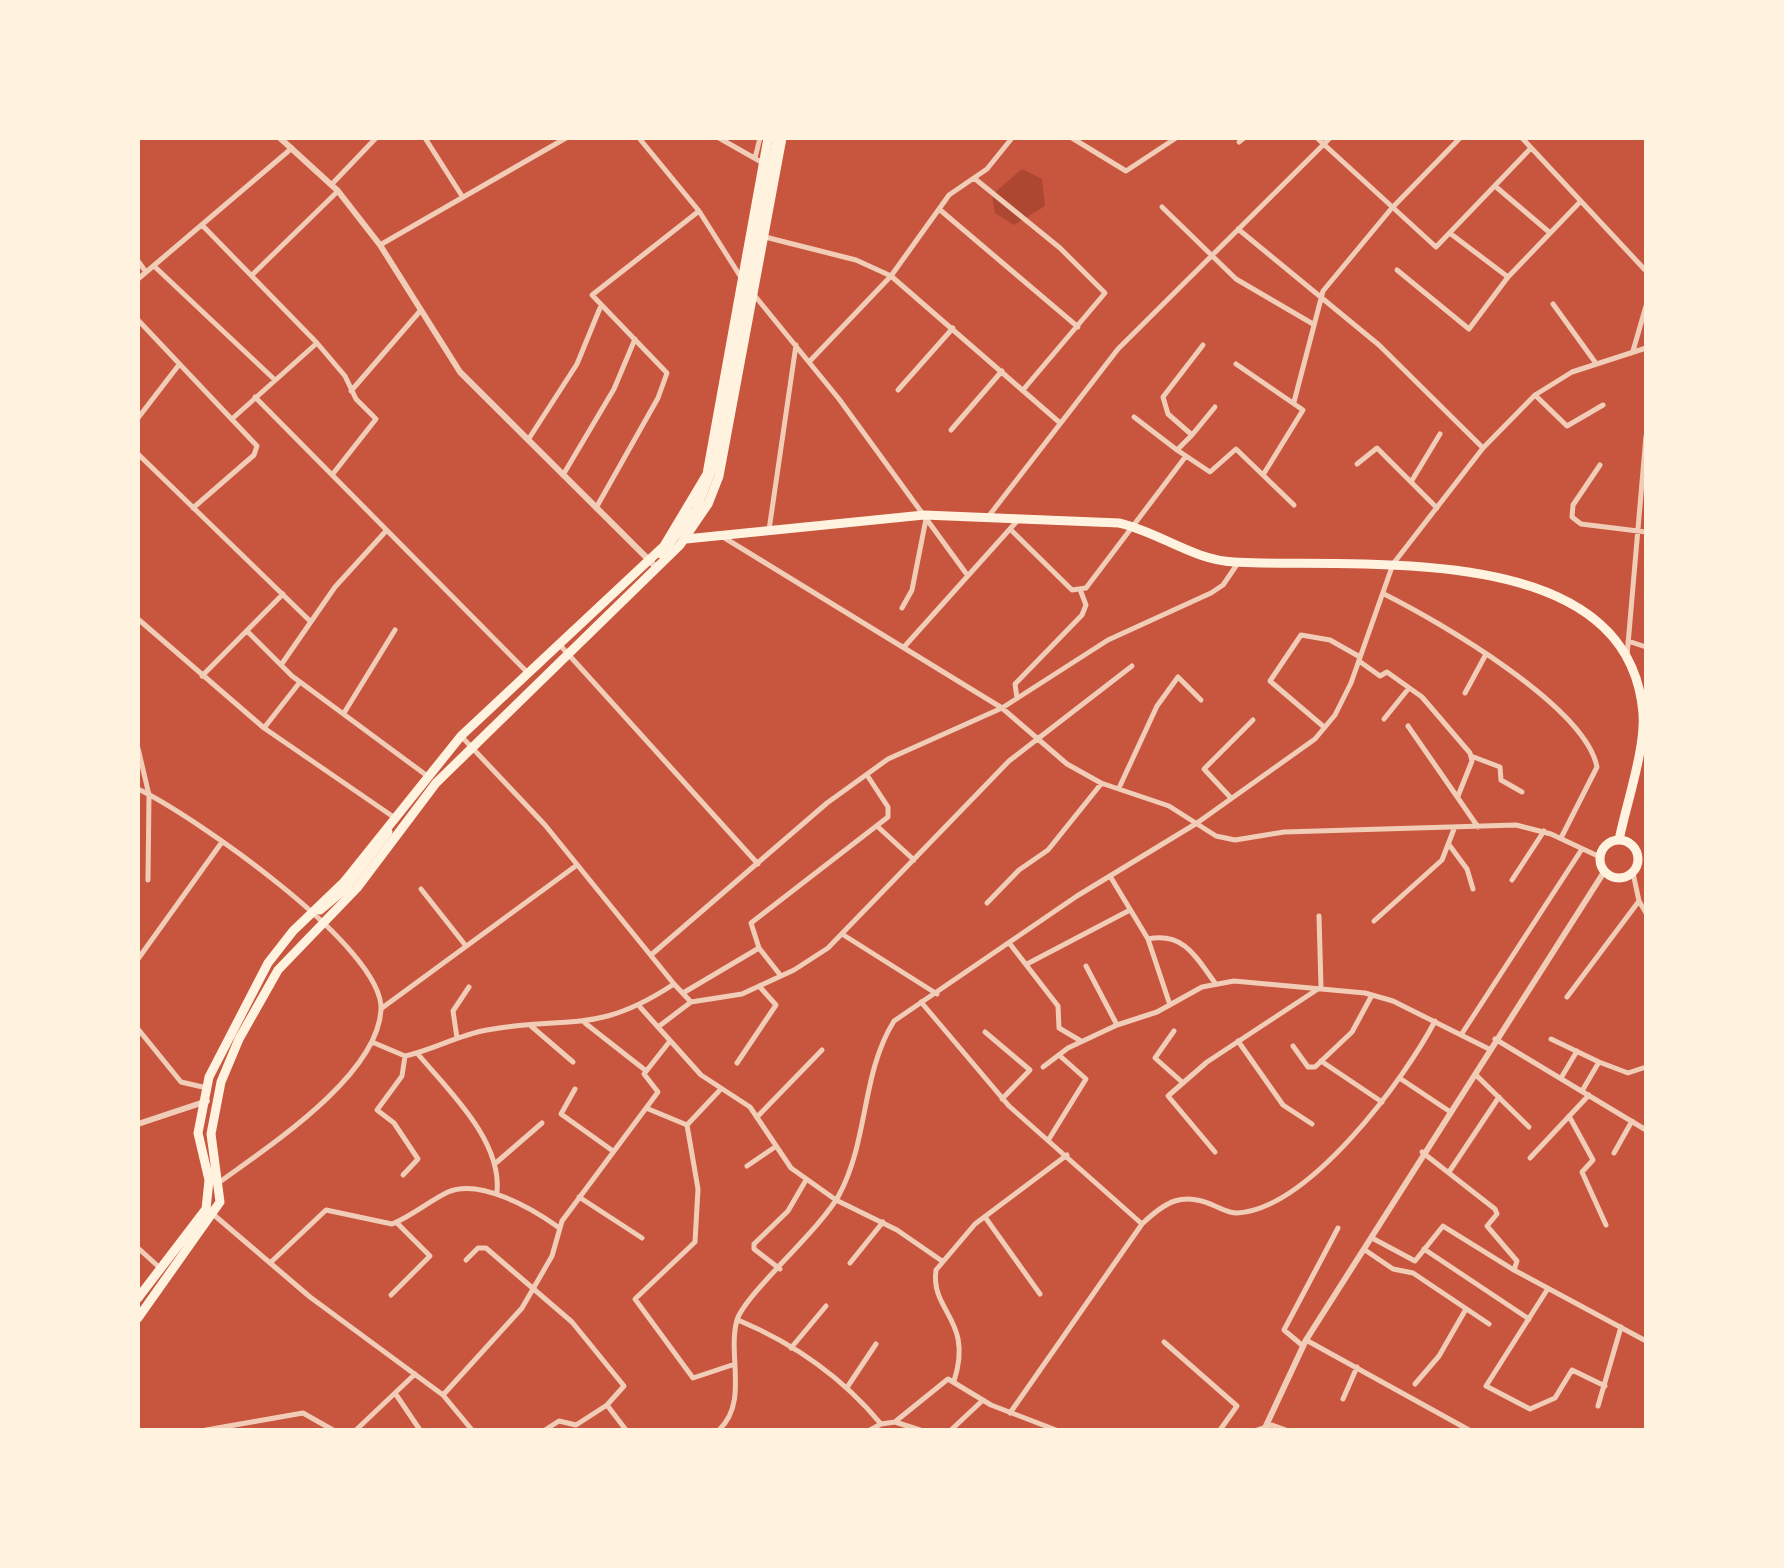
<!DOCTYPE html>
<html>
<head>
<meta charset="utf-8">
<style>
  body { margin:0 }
  #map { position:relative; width:1784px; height:1568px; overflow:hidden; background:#c8553d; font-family:"Source Serif 4",serif }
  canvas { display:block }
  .frame { position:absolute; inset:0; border:140px solid #fff3e0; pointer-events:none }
</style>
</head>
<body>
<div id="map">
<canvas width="1784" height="1568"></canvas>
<div class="frame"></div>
</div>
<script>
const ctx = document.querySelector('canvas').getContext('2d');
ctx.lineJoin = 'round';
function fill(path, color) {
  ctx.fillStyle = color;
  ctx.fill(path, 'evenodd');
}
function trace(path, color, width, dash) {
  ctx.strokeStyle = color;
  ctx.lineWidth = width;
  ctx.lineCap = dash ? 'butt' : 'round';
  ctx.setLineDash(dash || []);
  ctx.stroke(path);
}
fill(new Path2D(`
  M1022,169l20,10 3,27 -31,19 -19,-12 -3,-18z`), '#ae4732');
trace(new Path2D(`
  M425,138l37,58
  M639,138l60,73 43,68
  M719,138l44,25
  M1072,138l54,33 50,-33
  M1317,138l119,109 95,-99
  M1522,138l124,133
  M1239,142l5,-4
  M755,158l5,-20
  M974,178l86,70 45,45 -82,97
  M331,185l45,-47
  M1495,186l54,46
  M1162,207l74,72 77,45
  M939,209l139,118
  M202,225l115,118 28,33 11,23 20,20 -44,56
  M1238,229l141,116 104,103
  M1451,234l57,43
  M765,237l91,23 35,16 168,146
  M380,245l186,-107
  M138,261l8,11
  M154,266l121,114
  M1397,270l72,59 39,-52 71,-74
  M252,275l86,-84
  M138,279l154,-131
  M755,296l84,103 129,177
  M1553,304l42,58
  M138,320l119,126 -3,9 -61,53
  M1633,351l13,-45
  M809,362l82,-86 58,-81 38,-26 25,-31
  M1236,364l67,46 -40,65
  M898,390l55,-62
  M351,391l70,-81
  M1535,395l32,31 36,-21
  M255,397l273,276
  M1294,402l29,-111 68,-82 69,-71
  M1134,417l43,33
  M138,418l40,-52
  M233,418l84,-75
  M951,430l51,-59
  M1192,435l23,-28
  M528,440l49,-76 23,-56
  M138,454l172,167
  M1186,456l24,16 26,-23 58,56
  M1357,464l20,-16 60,60
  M1600,465l-27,40 -1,12 9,7 65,8
  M563,475l51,-86 21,-50
  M1411,482l29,-48
  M596,508l62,-110 9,-25 -75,-78 107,-84
  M988,517l130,-168 212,-211
  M1010,529l62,61 14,-2 100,-132 -9,-6 15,-15 -24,-21 -5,-17 40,-52
  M769,530l27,-185
  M723,537l279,171 65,56 34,19 68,23 47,30 19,4 49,-8 232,-7 35,9 49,23
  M1384,594c56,28 201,112 213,173l-36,71
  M902,608l10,-18 14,-71
  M138,619l126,109 131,90
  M247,631l45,45 134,99
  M1628,641l18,6
  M559,644l199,220
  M904,647l114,-127
  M1627,656l19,-220
  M1359,661l21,15 7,-4 35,25 48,56 2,8 -14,35
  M281,665l54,-78 51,-56
  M202,676l81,-82
  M1465,693l20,-37
  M1017,698l-2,-14 67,-69 4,-10 -5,-13
  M344,713l51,-83
  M1384,719l25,-31
  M1408,726l70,101
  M1324,727l-54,-46 31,-46 29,5 30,17
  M264,728l36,-46
  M461,736l84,89 129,159
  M138,748l11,47 -1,85
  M1471,756l29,11 1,13 21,12
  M1119,788l38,-82 21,-29 23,23
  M138,789c53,25 247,159 243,221 -4,67 -115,138 -164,174
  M1231,798l-27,-29 49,-49
  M877,826l37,34
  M1450,846l17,23 6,20
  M1633,873l6,28 7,12
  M1110,876l38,63c36,-7 48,18 67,44
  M1512,880l32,-49
  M421,889l45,57
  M987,903l32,-33 29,-20 53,-66
  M1374,921l68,-61 12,-31
  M842,934l95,60
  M1148,939l22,66
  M1010,944l48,62 1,22 22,13
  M651,955l176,-152 61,-44 114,-51 106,-68 103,-47 12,-8 15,-22
  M138,959l84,-117
  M1027,964l103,-54
  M1086,966l31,59
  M781,976l-22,-28 -8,-25 137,-106v-10l-21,-32
  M683,993l76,-45
  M1567,997l72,-96
  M921,1002l88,104 133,118
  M640,1007l61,68 49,32 41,61 45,32 61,30 45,31
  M382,1008l195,-143
  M585,1023l60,47
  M531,1026l42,36
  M658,1027l33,-25
  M138,1029l43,53 26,6
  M1174,1031l-19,27 27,24
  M985,1032l45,38 -28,29
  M1461,1035l121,-186
  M457,1038l-4,-27 16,-24
  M1495,1039l151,91
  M1551,1039l48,23
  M1238,1041l45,64 29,19
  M372,1042l33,14c28,-6 53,-21 82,-26 83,-15 108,6 187,-46l17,18 51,-8 52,-24 34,-22 181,-187 123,-95
  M1293,1046l15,21h7l37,-35 20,-37
  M417,1053c31,37 85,87 80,139
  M1321,1061l61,41
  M737,1063l39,-58 -17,-19
  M1043,1067l25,-19 49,-23 40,-13 45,-25 32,-6 131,12 28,8 96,48
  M1476,1075l53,52
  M1561,1078l16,-27
  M1401,1079l48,32
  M575,1089l-14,25 52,37
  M719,1091l-32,34 11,64 -3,53 -60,57 58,79 42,-14
  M1582,1091l17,-29 29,11 18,-6
  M646,1108l41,17
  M1569,1116l24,44 -11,12 24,53
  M757,1117l65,-67
  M1049,1139l37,-60 -27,-24
  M1215,1152l-47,-56 39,-34 114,-75 -2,-71
  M1422,1152l73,57 2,5 -10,12 30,35 -3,9 132,71
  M1614,1153l18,-32
  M1530,1158l59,-63
  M497,1162l45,-39
  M747,1166l28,-19
  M1449,1172l50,-75
  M403,1175l15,-16 -24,-36 -17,-13 25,-34 3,-20
  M579,1197l63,41
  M214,1215l96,82 133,98 29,35
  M985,1217l55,77
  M1372,1238l43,23 28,-35 71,44
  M138,1248l22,20
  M1424,1249l105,70
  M1365,1250l28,19 20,4 76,51
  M466,1260l12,-12h8l86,74 52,64 -17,19 -31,20 -17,-4 -14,9
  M270,1263l56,-53 66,14c20,-8 37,-23 56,-32 32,-14 85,17 110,35
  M850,1263l33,-41
  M780,1269l-26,-20v-5l34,-33 18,-31
  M1547,1290l-61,96 44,23 25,-11 17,-28 33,16
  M391,1295l39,-39 -33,-33
  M738,1320c55,23 105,58 143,104l14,-2 25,8
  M1306,1340l163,90
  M1164,1342l73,64 -17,24
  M1303,1346l-19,-16 54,-102
  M791,1348l35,-42
  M954,1381c20,-62 -24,-69 -18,-111l39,-46 92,-69
  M1415,1384l24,-28 27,-47
  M848,1386l28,-42
  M443,1395l79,-87 30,-52 10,-35 96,-129 -14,-18 26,-33
  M397,1396l23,34
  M1343,1399l14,-32
  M607,1405l19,25
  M1598,1406l23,-79
  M1010,1413l132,-189c24,-23 41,-33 73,-18 7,3 14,7 22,7 72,-4 167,-133 198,-192
  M896,1421l52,-42 43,26 65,25
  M206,1430l97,-17 30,17
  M356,1430l59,-56
  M719,1430c30,-28 8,-75 18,-110 9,-27 83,-90 102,-125 30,-56 22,-121 55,-174l183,-125 120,-73 118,-84 20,-24 16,-32 42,-119 90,-116 52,-53 37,-23 74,-24
  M870,1430l11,-6
  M951,1430l32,-30
  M1257,1430l15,-5 14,5`), '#f1ccb7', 5);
trace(new Path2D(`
  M280,138l58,53 42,54 80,127 197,196
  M138,1124l69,-23
  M1264,1430l42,-90 298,-468`), '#f1ccb7', 6);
trace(new Path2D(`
  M661,554l35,-44 18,-46 63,-326
  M320,910l26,-22 42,-56`), '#fff3e0', 9);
trace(new Path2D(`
  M686,539l238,-24 195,8c40,9 74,37 115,39 122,7 394,-26 409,151 3,34 -17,92 -24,127
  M1600 859a19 19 0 1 1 38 0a19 19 0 1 1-38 0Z
  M138,1298l68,-89 3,-29 -11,-47 11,-56 59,-114 25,-32 51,-49 117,-146 203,-190 43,-72 61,-336
  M138,1318l82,-116 -9,-68 10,-52 18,-43 39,-69 79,-82 79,-105 244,-238 28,-41 11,-28 63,-338`), '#fff3e0', 9);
</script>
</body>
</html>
